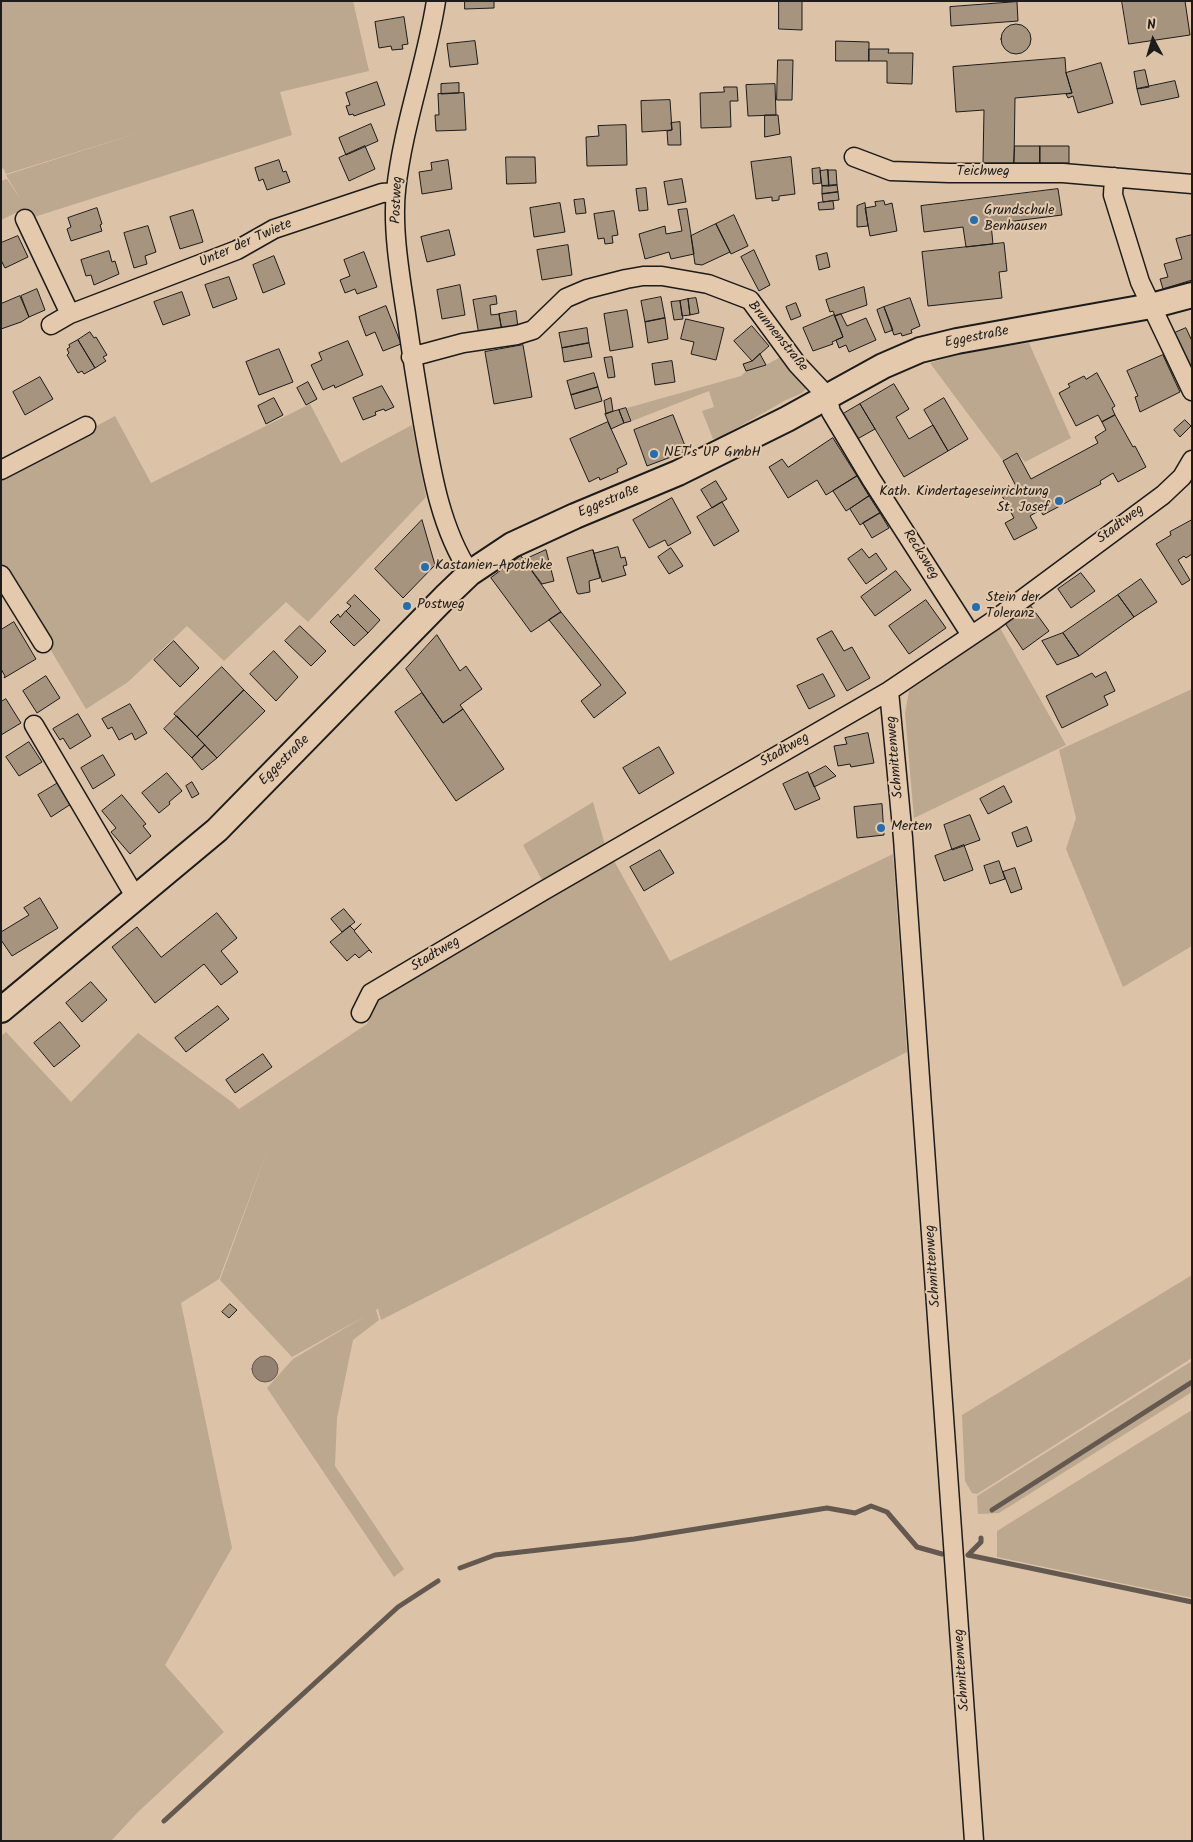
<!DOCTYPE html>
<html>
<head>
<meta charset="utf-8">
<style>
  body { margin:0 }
  #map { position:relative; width:1193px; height:1842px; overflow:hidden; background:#dcc2a6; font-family:Kalam,sans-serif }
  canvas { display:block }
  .frame { position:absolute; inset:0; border:2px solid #1c1c1c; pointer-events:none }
  .north { position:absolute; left:1128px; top:15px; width:50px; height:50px; -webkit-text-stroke:4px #e4c9ac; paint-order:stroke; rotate:354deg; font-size:14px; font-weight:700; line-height:20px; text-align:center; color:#1c1c1c }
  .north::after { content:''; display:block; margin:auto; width:18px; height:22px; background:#1c1c1c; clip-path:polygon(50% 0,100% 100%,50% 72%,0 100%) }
</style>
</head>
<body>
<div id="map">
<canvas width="1193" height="1842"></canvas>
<div class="frame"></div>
<div class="north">N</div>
</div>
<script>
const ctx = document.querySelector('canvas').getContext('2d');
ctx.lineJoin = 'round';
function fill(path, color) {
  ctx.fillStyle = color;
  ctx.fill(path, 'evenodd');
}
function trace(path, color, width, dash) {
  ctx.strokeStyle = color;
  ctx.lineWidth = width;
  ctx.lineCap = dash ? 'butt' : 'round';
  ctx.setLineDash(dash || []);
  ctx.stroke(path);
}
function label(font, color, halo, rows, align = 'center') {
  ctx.font = font + ' Kalam,sans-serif';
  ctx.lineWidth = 4;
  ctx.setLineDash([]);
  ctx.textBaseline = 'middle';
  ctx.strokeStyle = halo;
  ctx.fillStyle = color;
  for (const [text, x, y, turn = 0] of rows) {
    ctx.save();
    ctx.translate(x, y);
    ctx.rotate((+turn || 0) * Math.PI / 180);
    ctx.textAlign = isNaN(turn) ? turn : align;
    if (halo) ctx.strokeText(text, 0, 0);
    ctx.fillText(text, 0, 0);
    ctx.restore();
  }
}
fill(new Path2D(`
  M1,1h352l16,70 -89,21 12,43 -261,83 -5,-10 -25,12v-39l6,-2 14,21 -15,-25 148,-47 -148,46 -2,-5 -3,-1z
  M1029,343l42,95 -46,24 -8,-9 -14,8 -73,-98 36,-11z
  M784,355l23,29 -1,5 -4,4 -16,7 -67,38 -6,1 -11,-28 12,-4 -5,-16 -77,30 -5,-13 114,-32 5,-5 20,-6z
  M310,404l31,59 71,-38 14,72 -118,125 -22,-20 -62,59 -37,-35 -59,56 -42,27 -85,-142v-89l114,-62 36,67z
  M1000,628l66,117 -152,73 -9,-105 4,-22z
  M1192,689v257l-69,41 -57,-138 10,-31 -17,-68z
  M593,802l12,43 -63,35 -19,-35z
  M893,854l14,198 -526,268 -3,-11 -2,1 3,10 -26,20 -16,78 -2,48 69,103 -10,8 -127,-189 26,-29 74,-44 -75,42 -72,-77 49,-134 -50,133 -38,24 51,245 -67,117 59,67 -87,81 -26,28h-110v-805l5,-4 65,70 67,-69 95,70 6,6 128,-85 13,-25 233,-140 57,102z
  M1192,1275v83l-215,136 -5,-1 -7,-12 -3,-66z
  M1192,1361v31l-193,121 -21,1 -1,-18z
  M1192,1410v188l-195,-41v-26z`), '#bca78f');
const water = new Path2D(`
  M252 1369a13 13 0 1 1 26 0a13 13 0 1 1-26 0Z`);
fill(water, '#938272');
trace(water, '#635950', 1);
trace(new Path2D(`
  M992,1510l200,-128
  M968,1555l224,47
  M968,1555l13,-13v-4
  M460,1568l35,-13 139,-16 193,-31 28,5 16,-7 16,6 30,35 25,7
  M164,1821l234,-214 40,-26`), '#635950', 5);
const building = new Path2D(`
  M465,1h29v7l-29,1z
  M779,1h23v29l-23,-1z
  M1122,1h63l5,34 -61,9z
  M1017,2l1,19 -67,5 -1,-19z
  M404,17l4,27 -6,1 1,4 -11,1 -1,-4 -12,2 -4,-26z
  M1001 39a15 15 0 1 1 30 0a15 15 0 1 1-30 0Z
  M475,41l3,23 -28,3 -3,-23z
  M836,41l33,1v19h-33z
  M869,49h20l-1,4h25l-1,31 -25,-1v-22h-18z
  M1065,58l1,15 6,20 -57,5 -1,65h-31l1,-53 -28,2 -3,-45z
  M778,60h15l-1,40h-15z
  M1101,63l12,40 -35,10 -5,-17 -5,2 -2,-4 6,-1 -6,-20z
  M1145,70l4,17 -12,2 -3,-17z
  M1175,81l4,16 -38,8 -4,-16z
  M377,82l8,23 -31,11 -1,-2 -4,1 -3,-9 4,-1 -4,-12z
  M459,83v10l-18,1v-10z
  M775,84l1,31 -28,1 -2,-31z
  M724,87h13l1,14h-8l1,26 -30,1 -1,-35 24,-1z
  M464,93l2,37 -30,1 -1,-16h4l-1,-21z
  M670,100l2,30 -30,2 -1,-31z
  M765,115h13l2,19 -15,3z
  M680,122l1,23h-13l-1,-14 5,-1 -1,-7z
  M371,124l7,17 -32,14 -7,-17z
  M626,125l1,40 -40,1 -1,-29 13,-1 -1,-10z
  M365,146l10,23 -26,12 -10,-23z
  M1015,146h25v17h-26z
  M1040,146h29v17h-29z
  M506,157h29l1,26 -29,1z
  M791,157l4,37 -16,2v4l-7,1v-4l-16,2 -5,-37z
  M279,160l4,12 3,-1 4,11 -23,8 -4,-11 -4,2 -4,-13z
  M448,160l4,29 -30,5 -3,-22 13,-2 -1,-7z
  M820,168l1,15 -8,1 -1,-15z
  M828,170h8l1,15 -8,1z
  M828,170l1,16h-7l-2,-15z
  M682,179l4,23 -18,3 -4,-23z
  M837,185l1,7 -16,2v-8z
  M646,188l2,22 -9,1 -3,-22z
  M1058,189l4,26 -71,9 2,20 -27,3 -3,-20 -39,5 -3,-26z
  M838,192l1,8 -16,2 -1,-8z
  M584,199l2,14 -10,1 -2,-14z
  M833,201l1,8 -15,1 -1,-7z
  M884,201l1,4 7,-2 5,28 -27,5 -5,-28 11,-2 -1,-4z
  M560,203l5,29 -31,5 -4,-29z
  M865,203l3,23 -11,1v-21z
  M97,208l5,16 -2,1 2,6 -31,10 -4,-12 4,-2 -3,-9z
  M687,209l7,45 -23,5 -2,-7 -24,7 -6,-25 26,-8 1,8 16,-3 -4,-21z
  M193,210l10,32 -23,7 -10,-32z
  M614,211l4,24 -6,1 1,7 -8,1 -1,-6 -6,1 -4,-25z
  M734,215l14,31 -17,8 -15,-30z
  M716,224l14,28 -28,13 -7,-1 -4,-28z
  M148,226l8,26 -11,4 2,8 -13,4 -10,-35z
  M449,230l6,25 -28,7 -6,-25z
  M1192,235v45l-29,9 -3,-10 8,-2 -4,-13 18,-5 -6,-20z
  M18,236l10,21 -23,11 -4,-8v-17z
  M1004,243l3,28 -8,1 3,26 -74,8 -6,-54z
  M568,245l4,30 -30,5 -5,-30z
  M754,250l16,35 -11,6 -18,-34z
  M109,251l3,11 3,-1 4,13 -25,11 -3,-10 -5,1 -5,-16z
  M364,252l13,35 -20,7 -2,-5 -10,4 -5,-13 10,-4 -6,-16z
  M827,253l3,14 -11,3 -3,-14z
  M274,256l11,28 -22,9 -10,-28z
  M229,277l8,22 -24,9 -8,-23z
  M460,285l5,30 -23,4 -5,-29z
  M864,287l3,18 -32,11 -2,-5 -3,1 -4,-12z
  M37,289l8,21 -16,7 -8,-21z
  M182,292l8,23 -27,10 -9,-23z
  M20,296l9,21 -8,5 -20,7v-25z
  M496,296l1,8 -7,1 1,10 8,-1 3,17 -23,4 -6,-35z
  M661,297l4,21 -20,4 -4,-21z
  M696,298l3,15 -9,2 -2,-16z
  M910,298l10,28 -9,4 1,3 -10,3 -1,-3 -7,2 -10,-28z
  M688,299l2,16 -8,1 -2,-15z
  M680,301l3,18 -9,1 -3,-18z
  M796,303l5,13 -10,4 -5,-13z
  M386,306l15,38 -18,7 -8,-19 -9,4 -7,-19z
  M884,307l9,23 -8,3 -8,-23z
  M627,310l6,37 -23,4 -6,-37z
  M516,311l2,17 -16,3 -3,-17z
  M841,314l6,12 19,-8 10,22 -27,12 -3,-7 -7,3 -3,-8 7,-3 -8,-21z
  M834,315l9,22 -11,5 1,2 -20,7 -10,-23z
  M665,318l3,21 -20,4 -3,-21z
  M686,319l38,9 -8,32 -25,-6 3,-12 -13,-3z
  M752,326l17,20 -17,15 -18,-20z
  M587,328l2,15 -27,5 -3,-15z
  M1186,328l6,13v28l-6,3 -16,-37z
  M90,332l4,6 2,-1 11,18 -4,2 3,4 -11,7 -17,-28z
  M78,340l17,28 -11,6 -2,-3 -4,2 -11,-18 2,-2 -2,-4 3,-2 -1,-2z
  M348,341l15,34 -28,13 -1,-3 -11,5 -12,-25 11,-5 -3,-7z
  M589,343l3,14 -28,5 -2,-14z
  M523,345l9,52 -38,7 -9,-52z
  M279,349l14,33 -34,13 -13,-33z
  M760,354l6,11 -20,6 -3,-7 9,-3z
  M1163,355l17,37 -40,20 -5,-15 3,-1 -11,-25z
  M612,357l3,20 -7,1 -4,-20z
  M672,361l3,21 -20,3 -3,-21z
  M594,373l4,14 -27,8 -4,-14z
  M1097,373l18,33 -3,2 3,7 -13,7 -4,-7 -22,11 -17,-33 11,-6 -2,-3 16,-8 2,3z
  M40,377l13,22 -28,16 -12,-23z
  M308,382l9,17 -11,6 -9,-17z
  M894,384l15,25 -13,8 13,22 24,-14 15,26 -44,26 -44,-73z
  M382,386l12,21 -9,4 -1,-2 -9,3 1,3 -13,5 -10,-22z
  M598,387l4,14 -27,8 -4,-14z
  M274,398l9,17 -17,9 -8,-18z
  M611,398l2,13 -7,3 -2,-13z
  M944,398l24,41 -20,12 -24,-41z
  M860,404l15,25 -23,13 -14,-25z
  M626,408l5,13 -7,2 -5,-13z
  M619,410l5,13 -13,6 -6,-15z
  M673,415l14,36 -40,15 -13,-36z
  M1115,415l18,32 2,-1 11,21 -28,15 -5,-9 -13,8 1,3 -58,31 -3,-5 -10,6 7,12 -23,12 -9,-17 9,-5 -13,-24 15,-8 -13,-25 14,-8 14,26 67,-36 -3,-6 11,-7 -4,-8z
  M1185,420l6,6 -11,11 -6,-7z
  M608,422l19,42 -10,5 1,3 -18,8 -1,-3 -10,5 -19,-43z
  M833,438l24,38 -31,19 -9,-15 -29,18 -19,-31 13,-8 6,8z
  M857,476l12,20 -23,15 -13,-20z
  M716,481l11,18 -15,9 -11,-18z
  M869,496l11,17 -20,12 -10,-16z
  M672,498l19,35 -23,13 -3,-6 -16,8 -16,-28z
  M722,502l17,29 -25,15 -17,-29z
  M880,513l9,15 -17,10 -9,-15z
  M422,520l13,45 -32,33 -28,-29z
  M1192,520v34l-6,4 -2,-2 -6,4 12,20 -8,5 -26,-41 15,-9 -1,-3z
  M618,547l3,11 4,-1 2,8 -4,1 3,9 -24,7 -9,-32 1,3z
  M671,548l12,18 -14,8 -11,-17z
  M862,549l7,9 7,-5 11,16 -21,15 -18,-25z
  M546,550l8,31 -12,3 -18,-24z
  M593,550l7,28 -11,3 1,11 -11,2 -2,-1 -10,-35z
  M521,556l40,56 -30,20 -40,-54z
  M896,571l15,19 -36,26 -14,-19z
  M1081,573l14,18 -24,17 -13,-19z
  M1141,579l16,23 -23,15 -16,-22z
  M355,595l25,25 -12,13 -22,-22 5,-5 -4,-3z
  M1118,595l16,22 -55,39 -16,-23z
  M926,600l20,28 -37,26 -20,-28z
  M1030,605l19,26 -26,19 -18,-27z
  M346,611l22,22 -14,13 -24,-24 8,-8 2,3z
  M561,612l65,81 -32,25 -13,-17 20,-16 -52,-65z
  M14,622l22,37 -32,19 1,-2 -4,-7v-39z
  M300,626l26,25 -15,15 -26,-25z
  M832,631l12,20 8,-4 18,31 -23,13 -30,-52z
  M1063,633l16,23 -22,9 -15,-24z
  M437,635l23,36 6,-5 16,23 -22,16 3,4 -20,14 -37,-54z
  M174,641l25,27 -19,19 -26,-27z
  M274,651l24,26 -22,24 -26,-27z
  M222,667l22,23 -47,47 -23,-23z
  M1106,672l9,19 -11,5 4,9 -46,23 -16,-32 46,-23 3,4z
  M823,674l12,22 -26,13 -12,-23z
  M46,676l14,22 -23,15 -14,-22z
  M244,690l21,21 -48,47 -20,-21z
  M422,693l21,30 20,-14 41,60 -48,32 -61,-89z
  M6,699l15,24 -20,12v-33z
  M130,704l17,29 -12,7 -3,-7 -13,7 -7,-13 -4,2 -6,-10z
  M78,714l13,22 -21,13 -7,-11 -3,2 -7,-11z
  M177,716l28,29 -13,13 -28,-29z
  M868,733l6,30 -23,4 -1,-3 -12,2 -4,-20 13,-2 -2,-6z
  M29,742l13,20 -23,14 -13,-19z
  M205,745l12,13 -15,12 -10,-12z
  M659,747l15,26 -35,21 -16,-26z
  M103,755l12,20 -22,14 -12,-21z
  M826,766l10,10 -22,11 -5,-12z
  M808,772l12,27 -25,11 -12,-26z
  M167,773l15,18 -13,11 1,2 -11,9 -17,-20z
  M192,782l7,12 -7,4 -6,-12z
  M58,783l13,21 -20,13 -13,-22z
  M1004,786l8,16 -24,12 -8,-15z
  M122,795l24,29 -3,2 8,10 -21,18 -19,-22 5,-4 -14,-17z
  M882,804l2,31 -27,3 -3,-31z
  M970,815l10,25 -28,10 -8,-25z
  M1027,827l5,14 -15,6 -5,-14z
  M964,845l9,25 -29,11 -9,-25z
  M660,850l14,23 -30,18 -14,-24z
  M999,861l6,18 -15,5 -6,-18z
  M1015,868l7,21 -11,4 -8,-21z
  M40,898l18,30 -46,28 -11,-16v-8l28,-17 -5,-7z
  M344,909l11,13 -13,10 -11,-13z
  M217,913l20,25 -16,13 17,21 -17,13 -17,-21 -49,39 -43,-56 25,-20 24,30z
  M361,924l-7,7 18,22 -3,-3 -10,8 -4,-4 -8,7 -17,-19 20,-16 4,4z
  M91,982l16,18 -25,22 -16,-19z
  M218,1006l11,13 -43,33 -11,-14z
  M60,1022l20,24 -26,21 -20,-24z
  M263,1054l9,13 -37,26 -9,-13z
  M230,1304l7,6 -8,8 -7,-6z`);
fill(building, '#a6947f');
trace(building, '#1c1c1c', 1);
const minor = new Path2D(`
  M436,1c-10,64 -33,124 -40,189 -4,39 4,85 10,124 5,37 11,73 17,109 9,52 18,106 47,150
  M854,157l37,14 58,2h114l129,11
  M1114,177l-1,18 27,87 52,109
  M25,219l45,95
  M51,325l19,-11 167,-64 37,-21 108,-36 14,-1
  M411,357l52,-14 54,-8 16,-5 33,-32 21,-9 39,-10 17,-3h19l46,8 42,16 47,64 30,32 4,16 40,67 100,156
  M1,470l85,-44
  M1,575l42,68
  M889,691l14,147 71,1003
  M34,725l102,173
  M361,1013l10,-20 172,-102 346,-200 104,-70 170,-126 19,-18 10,-17`);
const secondary = new Path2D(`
  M1,1010l216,-180 230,-235 23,-22 42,-28 63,-29 103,-43 109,-54 96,-53 37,-16 37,-9 194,-35 41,-11`);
trace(minor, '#1c1c1c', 21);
trace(secondary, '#1c1c1c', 28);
trace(minor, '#e4c9ac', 18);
trace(secondary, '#e4c9ac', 24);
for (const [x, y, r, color] of [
  [974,220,5,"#1f6fb2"],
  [654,454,5,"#1f6fb2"],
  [1059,501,5,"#1f6fb2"],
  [425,567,5,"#1f6fb2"],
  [407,606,5,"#1f6fb2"],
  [976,607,5,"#1f6fb2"],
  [881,828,5,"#1f6fb2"]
]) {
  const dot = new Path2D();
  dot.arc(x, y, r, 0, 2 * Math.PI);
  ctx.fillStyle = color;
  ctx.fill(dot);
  trace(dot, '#e4c9ac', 2);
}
label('14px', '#1c1c1c', '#e4c9ac', [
  ["Teichweg",983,173],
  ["Postweg",398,200,-88],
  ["Unter der Twiete",246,244,-24],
  ["Brunnenstraße",777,337,51],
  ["Eggestraße",977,338,-11],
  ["Eggestraße",609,502,-23],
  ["Stadtweg",1121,525,-37],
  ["Recksweg",920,555,58],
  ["Stadtweg",785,751,-30],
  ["Schmittenweg",896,757,-95],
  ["Eggestraße",285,761,-45],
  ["Stadtweg",436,955,-31],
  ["Schmittenweg",934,1266,-94],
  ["Schmittenweg",963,1670,-94]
]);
label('14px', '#1c1c1c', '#e4c9ac', [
  ["Grundschule",984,212],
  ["Benhausen",984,228],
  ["NET's UP GmbH",664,454],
  ["Kath. Kindertageseinrichtung",1049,493,"right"],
  ["St. Josef",1049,509,"right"],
  ["Kastanien-Apotheke",435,567],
  ["Stein der",986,599],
  ["Toleranz",986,615],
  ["Postweg",417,606],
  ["Merten",891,828]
], 'left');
</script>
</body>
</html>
